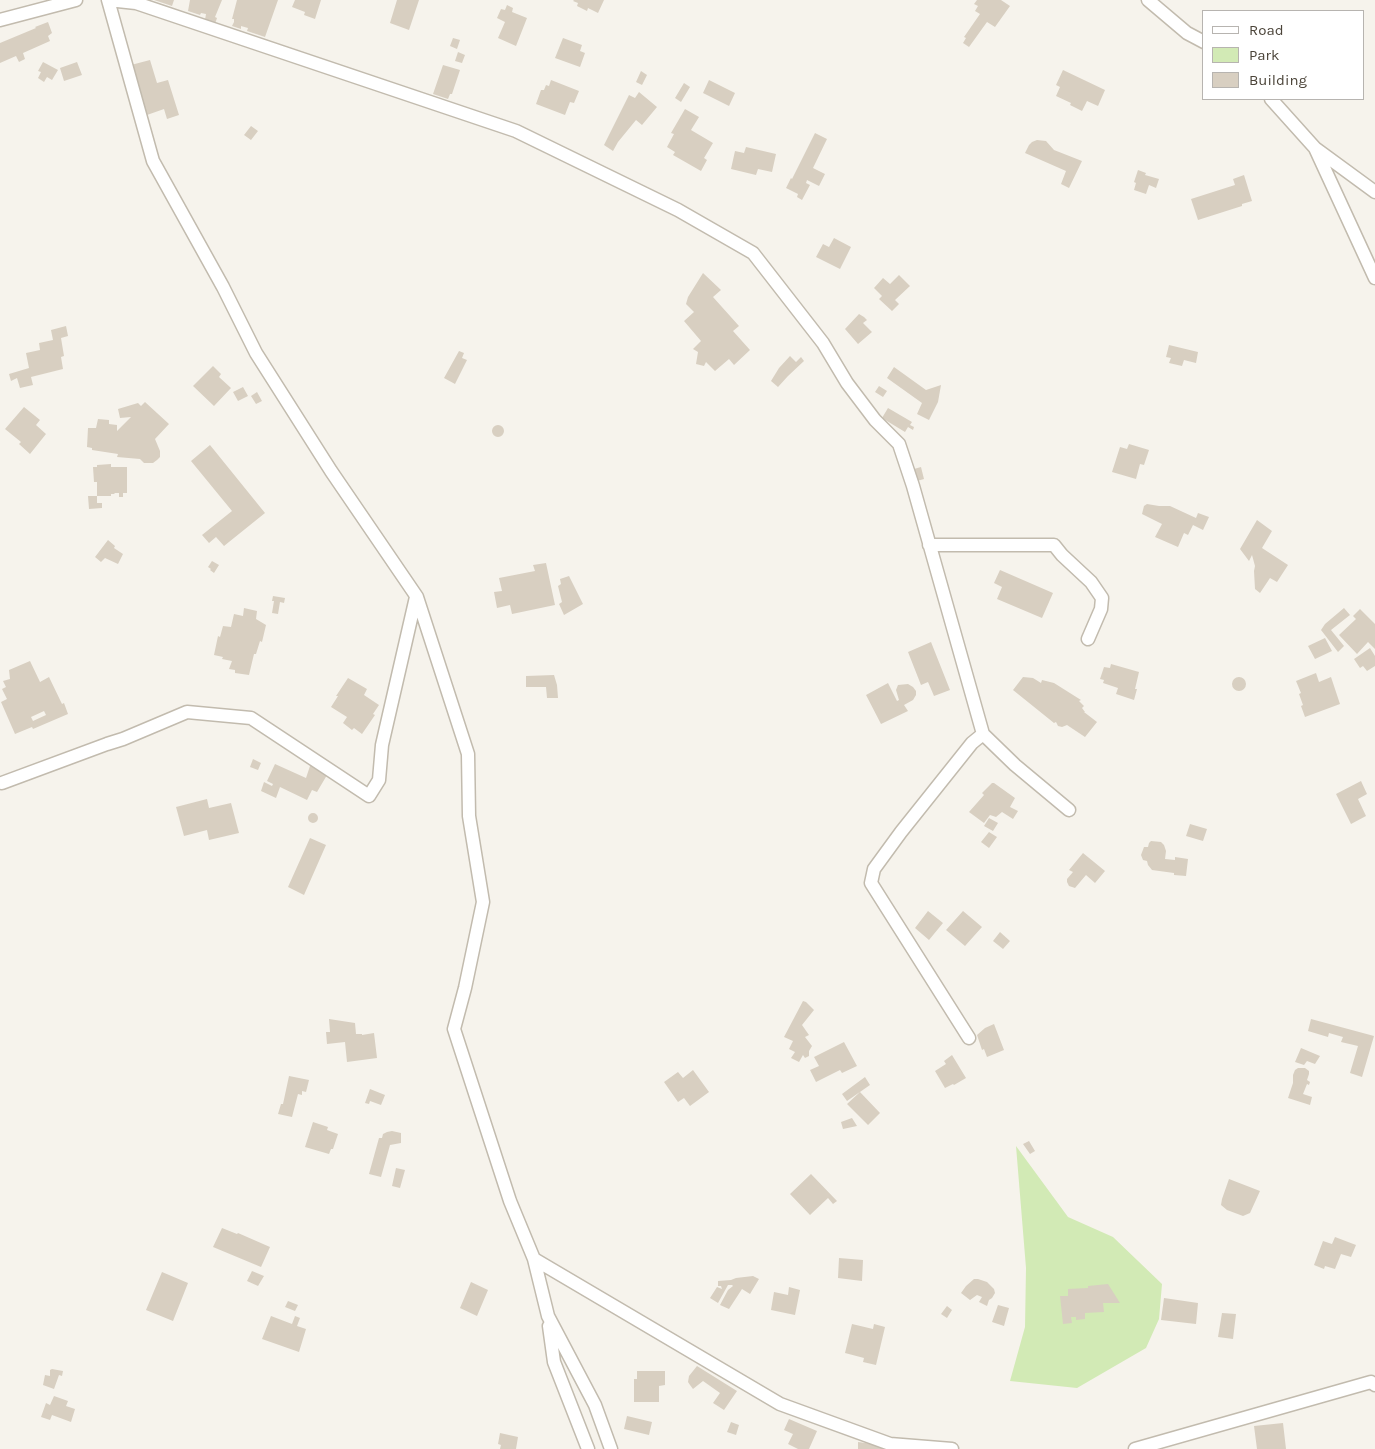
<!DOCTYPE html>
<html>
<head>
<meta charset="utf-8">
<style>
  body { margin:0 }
  #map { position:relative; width:1375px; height:1449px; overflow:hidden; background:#f6f3ec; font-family:Karla,sans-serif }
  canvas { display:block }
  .legend { position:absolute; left:1202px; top:10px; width:162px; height:90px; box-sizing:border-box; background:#fff; border:1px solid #b7b4b0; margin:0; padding:6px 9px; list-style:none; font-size:15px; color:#4b4439 }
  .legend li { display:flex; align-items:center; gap:10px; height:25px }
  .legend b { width:25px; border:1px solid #b7b4b0 }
</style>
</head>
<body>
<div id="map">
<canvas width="1375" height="1449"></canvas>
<ul class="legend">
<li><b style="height:6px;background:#fff"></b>Road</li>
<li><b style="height:14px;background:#d2eab5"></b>Park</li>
<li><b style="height:14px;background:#d8cfc1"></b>Building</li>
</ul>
</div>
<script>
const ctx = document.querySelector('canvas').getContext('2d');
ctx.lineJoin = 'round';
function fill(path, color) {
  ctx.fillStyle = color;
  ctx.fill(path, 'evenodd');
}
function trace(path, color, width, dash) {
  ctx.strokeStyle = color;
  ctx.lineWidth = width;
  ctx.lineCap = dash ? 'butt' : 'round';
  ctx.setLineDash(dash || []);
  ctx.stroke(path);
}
fill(new Path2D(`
  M1016,1146l52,71 45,20 49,47 -3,35 -13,29 -69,40 -67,-7 15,-54 1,-59z`), '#d2eab5');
fill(new Path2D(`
  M154,0h20l-2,6z
  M190,0h32l-7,17 2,1 -2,6 -10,-4 1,-6 -5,-1 -1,2 -12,-4z
  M237,0h41l-13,37 -18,-6 1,-3 -7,-2v3l-9,-3 2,-4v-3h-2z
  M295,0h26l-6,19 -11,-4 1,-3 -13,-5z
  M397,0h22l-10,30 -19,-7z
  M574,0h30l-6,13 -10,-5 -1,3 -10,-5 1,-3 -5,-2z
  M977,0h24l9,6 -15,21 -8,-5 -18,25 -6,-4 3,-5 -2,-1 16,-23 -5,-3 3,-5 -4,-2z
  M507,5l6,3 -1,4 15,6 -11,28 -18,-8 7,-16 -8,-4 4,-9 4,1z
  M48,22l4,11 -4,3 2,5 -27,12 2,6 -6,3 -3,-6 -16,7v-20l36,-15 -1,-1z
  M453,38l7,2 -3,9 -7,-3z
  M563,38l19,7 -2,6 5,2 -5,14 -25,-9z
  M458,52l7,3 -3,8 -7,-2z
  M150,60l7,23 11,-3 11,35 -12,4 -3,-10 -17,6 -16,-50z
  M43,62l15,8 -6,10 -5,-3 -3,5 -6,-4 3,-6 -3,-1z
  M77,62l5,13 -18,6 -4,-13z
  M443,65l17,5 -8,24h-2l-2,5 -15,-5z
  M1063,70l42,20 -7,16 -11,-5 -5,10 -12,-6 1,-2 -15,-7 4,-9 -4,-2z
  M641,71l6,4 -5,10 -6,-3z
  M551,80l28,11 -5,12 -4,-1 -5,13 -29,-11 5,-14h3l2,-5 3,1z
  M709,80l26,13 -6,13 -26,-13z
  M684,83l6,4 -9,15 -6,-4z
  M639,92l18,15 -15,18 -6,-5 -18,22 -5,9 -9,-6 25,-50 6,3z
  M685,109l14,8 -8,13 22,13 -9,15 3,2 -6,11 -28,-16 2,-3 -8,-5 7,-13 -3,-1z
  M251,126l7,5 -7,9 -7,-5z
  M815,133l12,6 -14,29 12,6 -6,12 -12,-6 -1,3 4,2 -8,15 -5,-3 1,-3 -12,-6 5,-10 1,1z
  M1037,140l9,1 8,9 28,11 -13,27 -8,-4 5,-13 -41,-18 4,-8 3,-3z
  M746,147l30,7 -4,18 -14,-3 -2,6 -25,-6 4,-18 9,2z
  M1138,170l8,3 -1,2 14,4 -3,9 -7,-3 -3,9 -12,-4 2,-7 -2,-1z
  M1244,175l8,26 -10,3v2l-44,14 -7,-21 44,-14 -2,-6z
  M834,238l17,9 -11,22 -24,-12 7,-13 6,3z
  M703,273l18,17 -8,7 26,29 -6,5 17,19 -16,15 -5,-6 -14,12 -9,-9 -2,4 -8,-2 2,-12 -5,-3 8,-8 -17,-20 10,-9 -8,-8 2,-7z
  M899,275l11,11 -15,14 4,4 -7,7 -13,-12 3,-3 -8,-8 9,-10 7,6z
  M859,314l5,3 3,3 -4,3 9,9 -14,12 -13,-15z
  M66,326l2,10 -7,2 3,18 -3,1 2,12 -32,8 2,8 -13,3 -3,-10 -6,3 -2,-7 20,-6 -3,-15 14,-3 -1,-7 14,-3 -2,-10z
  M1169,345l29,7 -2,11 -12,-3 -2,6 -13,-3 2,-5 -5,-1z
  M459,351l5,2 -2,5 5,2 -12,24 -11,-6z
  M790,356l6,6 5,-5 3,4 -16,15 -10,11 -7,-6 8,-13z
  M213,366l8,8 -2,3 12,11 -17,18 -21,-20z
  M894,367l32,23 15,-5 -3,17 -9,18 -12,-6 5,-11 -35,-25z
  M879,386l8,5 -4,6 -8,-5z
  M243,387l5,9 -10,5 -5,-9z
  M257,392l5,9 -6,3 -5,-8z
  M145,402l24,22 -14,15 5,12v6l-3,3 -4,3h-9l-4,-4 -23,-2 1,-3 -26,-4v-2l-5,-1 1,-19h8l2,-9 11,1v4l8,1v6l14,-14 -11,1 -2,-9 20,-6 3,3z
  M24,407l16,13 -4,5 10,9 -16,20 -11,-10 2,-2 -16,-13z
  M888,408l24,14 -2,3 4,2 -1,3 -5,-3 -3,5 -23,-14z
  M492 431a6 6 0 1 1 12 0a6 6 0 1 1-12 0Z
  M1129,444l20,6 -5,15 -4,-1 -4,15 -24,-7 8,-25 7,2z
  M210,445l55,68 -41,33 -8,-9 -7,6 -7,-8 30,-24 -41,-50z
  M111,464v3h16v26h-4v4h-4v-4h-5l1,1h-4v2h-14v-14h-3l-1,-15h4v-2z
  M921,467l3,12 -7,2 -3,-12z
  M88,496h9v7h5v5l-13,1z
  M1147,504l12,2h11l26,12 2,-5 11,4 -6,13 -10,-5 -5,10 -4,-2 -6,14 -23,-10 7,-13 -20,-10 2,-8z
  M1257,520l15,11 -10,17 26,17 -11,17 -7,-4 -10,15 -5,-4 -1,-18 1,-5 -3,-11 -3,6 -9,-12z
  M108,540l7,6 -1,2 9,6 -5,10 -13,-6 -4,4 -6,-5z
  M212,561l7,4 -5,8 -4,-3 1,-1 -3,-2z
  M546,563l9,42 -43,9 -2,-9 -13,3 -3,-16 8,-1 -3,-13 36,-7 -2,-6z
  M1000,570l53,23 -11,25 -45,-19 5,-12 -8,-4z
  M569,576l14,28 -19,11 -5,-11 3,-2 -4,-16 3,-2 -1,-5z
  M273,596l12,2 -1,5 -4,-1 -2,12 -6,-1 2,-12h-2z
  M244,608l13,3 -1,8 10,6 -4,17 -2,-1 -4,13h-2l-5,21 -14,-2v-3l-6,-1 3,-8 -10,-2 1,-2 -9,-2 4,-19 2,1 3,-11 8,1 3,-13 9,2z
  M1344,608l6,7 -19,15 13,16 -6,6 -17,-22 4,-6z
  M1360,609l15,15v25l-7,-7 -11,12 -18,-19 17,-16 -3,-3z
  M1325,638l7,13 -17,8 -7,-13z
  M931,642l19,48 -16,6 -6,-14 -7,3 -13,-33z
  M1370,648l5,8v10l-8,5 -4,-5 -3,2 -6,-9z
  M30,661l10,21 9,-5 13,27 2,-1 4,11 -35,15 -1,-2 -17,7 -14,-32 6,-3 -5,-10 4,-2 -3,-6 7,-2 -1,-9zM44,711l2,4 -13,6 -2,-4z
  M1111,664l28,8 -4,17h2l-3,11 -18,-6 2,-6 -15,-5 1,-3 -4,-1 4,-12 6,1z
  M1316,673l3,9 12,-5 9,27 -35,13 -4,-11 2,-1 -4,-11 2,-1 -5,-12z
  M554,675l3,10 1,13h-11l-1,-11h-20v-11z
  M1023,677l10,1 8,5 1,-3 12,3 27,17 -2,1 5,5 -2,2 3,4h-1l13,10 -12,15 -18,-12 -5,2 -4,-1 -2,-4 -2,1 -41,-33z
  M1232 684a7 7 0 1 1 14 0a7 7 0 1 1-14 0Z
  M348,678l19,11 -3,6 15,10 -6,9 2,1 -13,19 -8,-6 -2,2 -9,-7 4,-6 -16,-10 7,-11h-2z
  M888,683l9,18 2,-1 -3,-10 2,-5 10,-1 5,3 3,4v4l-3,5 -9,5 4,6 -27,13 -15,-29z
  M253,759l8,4 -3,7 -8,-3z
  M311,763l16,12 -10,17 -5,-2 -5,10 -27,-13 -4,11 -15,-7 3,-9 8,4 1,-2 -6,-3 8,-17 31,14z
  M1361,781l6,13 -9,5 8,17 -15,8 -15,-30z
  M992,783h2l21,15 -5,9 8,4 -5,8 -11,-7 -6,5 -6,-2 -6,8 -15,-11 15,-17 -2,-2z
  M207,799l2,9 22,-5 8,30 -30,7 -2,-10 -23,6 -8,-29z
  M308 818a5 5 0 1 1 10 0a5 5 0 1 1-10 0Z
  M989,818l9,5 -5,8 -9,-5z
  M1190,824l17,5 -4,12 -17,-5z
  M989,832l8,5 -8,11 -8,-6z
  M310,838l16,7 -22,50 -16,-8z
  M1151,841l10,1 3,3 2,6 -1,8 10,1v-3l13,2 -2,17 -12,-1v-2l-22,-3 -4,-5 -1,-4 -4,-1 -2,-5 3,-8h4l1,-4z
  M1083,853l22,18 -10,12 -9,-8 -11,13 -6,-2 -2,-4v-3l6,-7 -4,-2z
  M928,911l15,12 -14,17 -14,-12z
  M963,911l19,16 -17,19 -19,-16z
  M1000,932l10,9 -7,8 -10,-8z
  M803,1001l3,1 8,8 -12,15 7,10 -4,2 7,9 -3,5v5l-4,2 -2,-3 -4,7 -8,-4 4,-6 -6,-3 4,-8 -9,-4z
  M329,1019l26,4 1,11h6v1l12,-2 3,25 -30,4 -2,-20 -18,2 -1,-12h4z
  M1311,1019l63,17 -12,41 -12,-4 8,-27 -17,-4 2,-5 -14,-4 -1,4 -20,-6z
  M994,1024l10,26 -17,7 -3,-8 -2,1 -5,-15 8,-7z
  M844,1042l13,24 -15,7 -2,-3 -24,12 -6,-12 9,-4 -5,-9z
  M1301,1048l19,8 -5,8 -8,-3 -3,4 -9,-3z
  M952,1055l14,23 -12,7 -1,-1 -8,4 -10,-17 11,-7 -2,-3z
  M1298,1068h7l4,3v3l-2,6 3,2 -1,3 -2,-1 -4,10 9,3 -2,8 -22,-7 5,-15v-8l2,-5z
  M693,1070l16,22 -19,14 -6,-8 -6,4 -14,-20 14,-10 5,6z
  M289,1076l20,4 -3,12 -4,-1v4l-4,-1 -6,23 -14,-3 3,-10h2z
  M865,1077l5,8 -23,16 -5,-7z
  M370,1089l15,6 -4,10 -11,-4 -1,3 -4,-1z
  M860,1092l20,21 -12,12 -21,-21z
  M852,1118l5,8 -14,3 -2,-7z
  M313,1122l15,5 -1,3 11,4 -5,15h-2l-2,5 -24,-7z
  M392,1131l9,2v10l-11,2 -9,32 -12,-3 10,-36h3l1,-4 4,-2z
  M1029,1141l6,10 -5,3 -7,-10z
  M396,1168l9,2 -5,18 -8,-2z
  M811,1174l26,27 -4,3 -5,-6 -18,17 -20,-21z
  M1229,1179l31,12 -10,22 -7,3 -16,-6 -6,-5 1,-6z
  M222,1228l15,6 1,-1 32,14 -9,20 -48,-20z
  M1335,1237l21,8 -5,12 -10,-3 -6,15 -10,-3 -1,3 -10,-4 9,-24 9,3z
  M839,1258l24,2 -1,21 -24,-3z
  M252,1271l12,5 -6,10 -11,-5z
  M162,1272l26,11 -15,38 -27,-11z
  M753,1276l6,3 -9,15 -8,-5 -13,20 -9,-4 8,-15 5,-4 -1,-1h-4l-10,18 -8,-5 7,-11 5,2 -1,-3h-3v-5l13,-1 5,-2z
  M974,1279h4l9,3 7,7 1,4 -3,5 -3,2 -2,6 -8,-4 3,-5 -5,-2 -7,5 -9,-7 5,-7z
  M471,1282l17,8 -11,26 -17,-8z
  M1108,1284l12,19h-17l1,9 -19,1v6l-9,1v-3h-5l1,6 -9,1 -3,-28h8v-7l20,-1v-2z
  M789,1287l11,3 -5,25 -24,-5 3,-18 14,3z
  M1164,1298l34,5 -2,21 -35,-4z
  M288,1301l10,4 -3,6 -10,-4z
  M998,1305l11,3 -5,18 -12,-4z
  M947,1306l5,4 -5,8 -6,-4z
  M1222,1313l14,1 -3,25 -15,-2z
  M271,1316l21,8 3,-8 5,2 -3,8 9,3 -7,23 -37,-13z
  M852,1324l21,5 1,-5 11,3 -9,38 -13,-3 1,-4 -19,-5z
  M697,1366l40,25 -13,19 -11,-7 7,-10 -17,-12 -10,8 -3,-4 -2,-3 1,-6z
  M52,1369l11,2 -1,5 -3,-1 -5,14 -11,-4 2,-10 5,1v-6z
  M637,1371h28v14l-6,1v16h-25v-23h3z
  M54,1396l14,5 -2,5 9,3 -4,13 -19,-7 -2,5 -9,-3 5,-14 4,2z
  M627,1416l25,6 -3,13 -25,-6z
  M789,1419l28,12 -8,18h-11l-10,-5 5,-10 -9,-4z
  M731,1422l8,3 -3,10 -9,-3z
  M1283,1423l3,26h-29l-3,-23z
  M500,1433l18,4 -2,12h-16l1,-4 -3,-1z
  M858,1442l46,6v1h-46z`), '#d8cfc1');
const street = new Path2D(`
  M108,0l28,3 380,128 162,79 75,43 70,90 24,40 28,37 24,24 14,42 70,248 -11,9 -71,89 -27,37 -3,14 98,155
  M108,0l45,161 70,126 33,66 75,118 86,126 51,157 1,62 14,86 -18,86 -11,41 56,172 24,58 14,57 47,89 16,44
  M1148,0l39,33 17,9
  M0,20l76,-20
  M1271,99l44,49 60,44
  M1315,148l60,130
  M929,545h125l8,10 29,27 11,16 -1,11 -13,30
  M983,734l32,31 54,45
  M2,783l105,-39 16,-5 64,-27 64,6 118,78 10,-16 3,-35 34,-148
  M534,1259l246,145 110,40 62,5
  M549,1326l5,36 34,87
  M1135,1449l236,-67 4,3`);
trace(street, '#c2bbae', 15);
trace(street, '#fff', 12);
</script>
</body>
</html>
